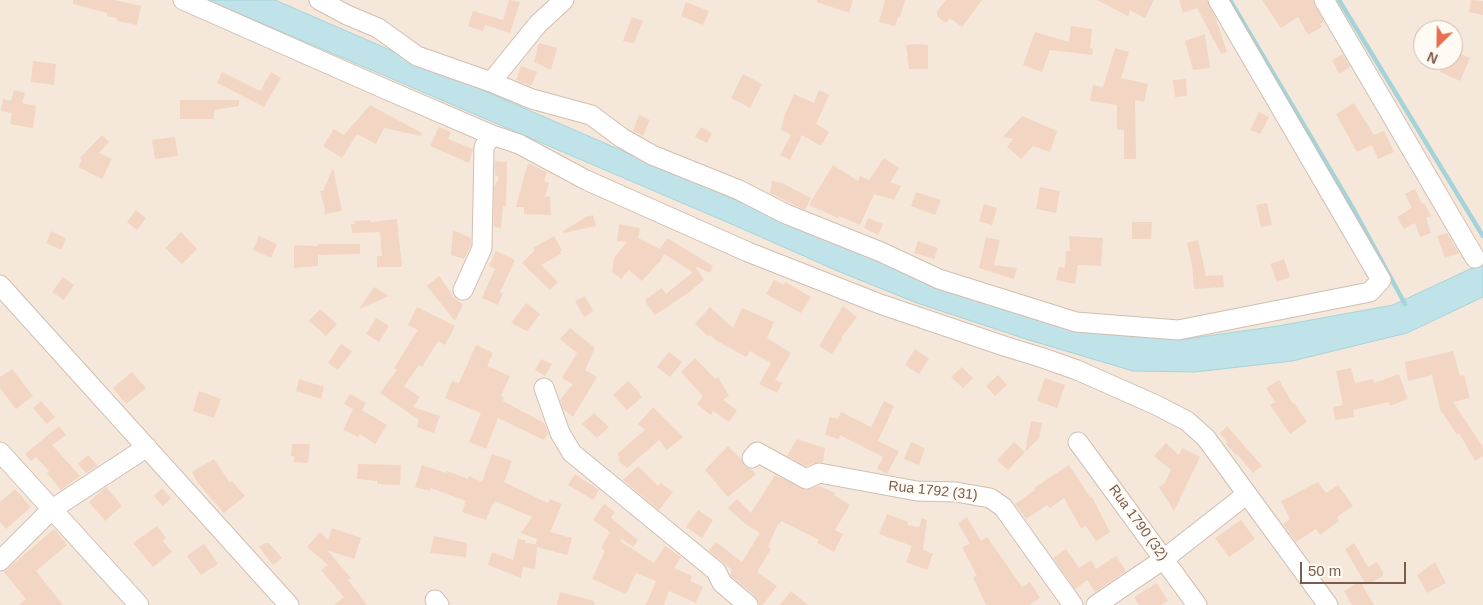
<!DOCTYPE html>
<html>
<head>
<meta charset="utf-8">
<style>
  body { margin:0 }
  #map { position:relative; width:1483px; height:605px; overflow:hidden; background:#fdf6ec; font-family:Arial,sans-serif }
  canvas { display:block }
  .north { position:absolute; left:1413px; top:20px; width:50px; height:50px; box-sizing:border-box; background:#fffaf3; border:1px solid #cabbb1; border-radius:50%; rotate:203deg; font-size:14px; font-weight:700; line-height:20px; text-align:center; color:#7a5c4d }
  .north::after { content:''; display:block; margin:auto; width:18px; height:22px; background:#e76f51; clip-path:polygon(50% 0,100% 100%,50% 72%,0 100%) }
  .scale { position:absolute; left:1300px; top:562px; width:106px; height:22px; box-sizing:border-box; border:2px solid #7a5c4d; border-top:0; padding-left:6px; font-size:15px; line-height:18px; white-space:nowrap; color:#7a5c4d; -webkit-text-stroke:4px #fffaf3; paint-order:stroke }
</style>
</head>
<body>
<div id="map">
<canvas width="1483" height="605"></canvas>
<div class="north">N</div>
<div class="scale">50 m</div>
</div>
<script>
const ctx = document.querySelector('canvas').getContext('2d');
ctx.lineJoin = 'round';
function fill(path, color) {
  ctx.fillStyle = color;
  ctx.fill(path, 'evenodd');
}
function trace(path, color, width, dash) {
  ctx.strokeStyle = color;
  ctx.lineWidth = width;
  ctx.lineCap = dash ? 'butt' : 'round';
  ctx.setLineDash(dash || []);
  ctx.stroke(path);
}
function label(font, color, halo, rows, align = 'center') {
  ctx.font = font + ' Arial,sans-serif';
  ctx.lineWidth = 4;
  ctx.setLineDash([]);
  ctx.textBaseline = 'middle';
  ctx.strokeStyle = halo;
  ctx.fillStyle = color;
  for (const [text, x, y, turn = 0] of rows) {
    ctx.save();
    ctx.translate(x, y);
    ctx.rotate((+turn || 0) * Math.PI / 180);
    ctx.textAlign = isNaN(turn) ? turn : align;
    if (halo) ctx.strokeText(text, 0, 0);
    ctx.fillText(text, 0, 0);
    ctx.restore();
  }
}
fill(new Path2D(`
  M0,0h208l528,226 104,46 293,99 62,1 97,-11 115,-28 76,-36v308h-1483z
  M275,0h1208v263l-90,42 -116,21 -91,13 -73,-4 -94,-23 -189,-71zM1423,30h30v30h-30z`), '#f5e8da');
const water = new Path2D(`
  M208,0h67l555,241 189,71 94,23 73,4 92,-13 115,-21 90,-42v34l-76,36 -115,28 -97,11 -62,-1 -104,-31 -112,-37 -77,-31 -104,-46z`);
fill(water, '#bfe3e8');
trace(water, '#a5d3da', 1);
trace(new Path2D(`
  M1230,0l124,210 51,94
  M1339,0l144,236`), '#a5d3da', 4.5);
fill(new Path2D(`
  M73,0h41l27,6 -4,19 -20,-4v-3l-10,-2v-3l-34,-9z
  M509,0l11,2 -10,31 -25,-8 -2,6 -15,-5 5,-15 30,9z
  M817,0h36l-4,13 -32,-11z
  M885,0h20l-5,17h-2l-3,9 -16,-4z
  M946,0h36l-20,27 -12,-9 -4,5 -9,-7v-5z
  M1097,0h57l-9,18 -15,-8 -2,6z
  M1179,0h28l9,19 11,33 -6,2 -24,-46 -14,5z
  M1262,0h51l11,22 -4,2 2,3 -14,8 -10,-18 -17,11z
  M1471,0l12,1v14l-14,-3z
  M686,2l23,9 -6,14 -22,-9z
  M632,17l11,4 -9,22 -11,-2z
  M1071,26l21,3 -2,19 3,1 -1,6 -42,-5 -8,22 -19,-7 12,-33 34,10z
  M1205,34l5,34 -17,2 -8,-29z
  M539,43l18,5 -6,22 -17,-8z
  M918,44l10,1v24h-19l-3,-24z
  M1115,48l14,4 -8,26 27,6 -4,18 -9,-2 1,59h-12v-29h-7v-25l-27,-4 3,-16 10,2z
  M1453,50l17,8 -10,23 -20,-9 5,-12h8z
  M1343,54l7,13 -11,7 -7,-14z
  M33,61l23,3 -2,21 -23,-3z
  M521,66l16,6 -6,14 -15,-6z
  M222,72l38,19 11,-19 10,6 -17,29 -47,-24z
  M743,74l19,10 -12,24 -19,-10z
  M1186,79l1,17 -12,1 -2,-17z
  M14,90l11,3 -3,10 14,3 -3,22 -23,-4 2,-11 -11,-2 2,-12 8,2z
  M819,90l10,5 -13,29 13,8 -8,14 -19,-11 -12,25 -10,-5 11,-20 -10,-5 3,-13 10,-23 20,9z
  M180,100h59v6l-25,4v9h-34z
  M1354,103l20,32 10,-4 10,21 -16,7 -6,-14 -15,7 -21,-38z
  M370,105l52,28 -1,3 -37,-8 -8,16 -19,-10 -15,24 -19,-12 11,-17 10,6z
  M1259,112l10,5 -9,17 -10,-4z
  M639,115l11,5 -7,16 -10,-5z
  M1022,116l35,15 -7,21 -17,-6 -12,13 -14,-12 6,-8 -10,-2z
  M439,127l12,5 -3,7 25,10 -4,14 -39,-17z
  M701,127l11,6 -5,10 -12,-6z
  M102,135l7,7 -10,11 13,6 -10,20 -24,-12 4,-7 -2,-2z
  M175,137l3,19 -23,3 -3,-19z
  M884,158l15,10 -9,14 11,4 -7,14 -20,-6 -14,31 -21,-9 -1,2 -29,-13 24,-40 25,16 2,-5 9,4z
  M495,161l12,1 -1,44h-3l-2,22 -7,-1v-39l5,-11 -4,-2z
  M528,163l19,9 -3,9 5,2 -4,14 5,-1 1,19 -27,-1v-7h-8z
  M333,168l9,43 -18,3 1,-5 -5,-18h3z
  M772,181l10,2 29,15 -6,12 -35,-17z
  M1040,187l20,4 -4,22 -20,-4z
  M1415,189l7,15 2,-1 7,13 -5,2 5,15 -11,4 -5,-14 -11,6 -7,-12 15,-9 -7,-14z
  M916,192l25,8 -6,15 -24,-9z
  M1267,203l5,22 -11,2 -5,-22z
  M984,204l13,4 -5,17 -13,-4z
  M136,210l10,8 -9,12 -10,-8z
  M593,215l3,11 -32,7 -1,-2 23,-14z
  M868,218l15,6 -5,11 -14,-7z
  M397,219l5,48h-25v-11h5l-2,-24 -28,1 -1,-9h4l-1,-3 17,-1v2z
  M1132,222h20l-1,17h-19z
  M619,224l21,4 -2,10 22,11 7,-11 46,28 -3,7 -15,-7 9,14 -16,13 -33,22 -9,-12v-4l16,-11 4,6 27,-22 -29,-18 -4,8h-1l-17,19 -13,-11 -8,9 -9,-7 2,-14 13,-16 -10,-1z
  M453,230l18,8v7l-7,14 -13,-4z
  M51,231l15,7 -5,12 -15,-7z
  M181,232l16,17 -15,15 -17,-16z
  M1447,233l12,20 -14,5 -8,-22z
  M259,236l18,8 -6,14 -18,-8z
  M554,236l8,14 -2,1 1,3 -20,11 17,17 -8,8 -28,-27 13,-13 -2,-2z
  M1069,236l34,2 -2,28 -23,-1 -3,19 -19,-4 3,-13 6,1 1,-17h4z
  M986,237l14,3 -6,25 23,3 -3,11 -35,-11z
  M1198,240l8,36 17,-1 1,12 -30,2 -2,-24 -5,-22z
  M918,241l20,7 -4,11 -20,-6z
  M318,244h42v10l-42,1v11l-24,2v-23l24,1z
  M496,251l19,9 -15,32 3,1 -5,12 -16,-7 13,-29 -6,-3z
  M1284,259l6,18 -13,5 -7,-18z
  M439,276l15,21 9,8 -8,16 -28,-35z
  M63,277l11,8 -10,15 -12,-8z
  M774,280l10,5 1,-3 26,15 -10,16 -35,-19z
  M374,287l15,9 -30,13z
  M585,296l8,15 -9,6 -9,-16z
  M526,303l14,11 -13,17 -16,-8z
  M843,306l14,11 -16,21 1,1 -10,15 -13,-8z
  M417,307l38,19 -10,19 -7,-4 -16,26 -3,-2 -15,21 16,11 -7,10 27,9 -6,17 -17,-6 2,-7 -39,-27 17,-23 -3,-2 24,-38 -10,-5z
  M710,307l23,21 9,-20 32,14 -7,16 24,15 -16,27 7,3 -5,10 -18,-9 12,-21 -21,-12 -4,6 -29,-16 -7,-6 -2,1 -13,-12z
  M320,309l17,15 -11,12 -17,-15z
  M376,318l13,8 -10,16 -13,-8z
  M570,328l25,20 -10,22 12,7 -24,40 -10,-8 -3,-9 13,-16 -11,-6 15,-25 -17,-14z
  M341,344l11,7 -14,19 -10,-7z
  M476,345l17,8 -6,13 23,10 -9,20 3,2 -1,3 41,22 4,10 -4,7 -46,-22 -12,31 -17,-7 12,-29 -36,-15 7,-17 7,2z
  M915,349l14,10 -10,15 -14,-9z
  M1453,351l7,25 4,-1 6,23 -17,4 30,45v9l-8,5 -16,-28 -2,2 -15,-23 -1,1 -9,-38 -24,6 -3,-19z
  M669,352l13,10 -12,15 -13,-10z
  M695,358l20,21 3,-2 11,19 -6,4 14,10 -8,12 -16,-11 -2,4 -14,-11 6,-8 -22,-24z
  M541,359l11,5 -7,12 -10,-6z
  M962,367l11,11 -10,10 -12,-11z
  M1351,368l4,15 18,-4 1,4 25,-9 9,25 -18,7 -1,-4 -36,8 1,7 -19,3 -2,-13 10,-2 -7,-34z
  M12,369l21,27 -17,13 -16,-21v-11z
  M132,372l14,16 -20,16 -13,-16z
  M998,375l9,10 -12,11 -9,-10z
  M1045,378l20,7 -8,23 -20,-7z
  M299,379l25,8 -3,12 -25,-8z
  M1279,380l14,24 1,-1 13,19 -17,12 -20,-29 5,-3 -9,-14z
  M628,381l12,12 -1,1 3,3 -15,13 -14,-15z
  M199,391l22,8 -7,19 -21,-7z
  M350,394l16,9 -4,7 25,15 -12,19 -15,-10 -2,3 -15,-7 10,-21 -9,-5z
  M41,401l14,16 -8,7 -14,-16z
  M884,401l10,5 -16,35 21,10 -12,23 -10,-5 6,-12 -43,-22 -1,4 -14,-4 5,-18 8,2 3,-7 30,15z
  M653,407l30,30 -16,13 -8,-10 -32,28 -9,-8 2,-3 -3,-3 28,-24 -7,-6z
  M594,413l15,14 -12,11 -15,-14z
  M1031,421l11,2 -3,15 -14,14z
  M59,426l7,9 -14,10 28,31 -19,14 -14,-17 2,-2 -13,-14 -5,4 -6,-7z
  M1227,426l35,40 -9,7 -16,-19 -1,1 -10,-11 1,-2 -7,-9z
  M797,439l28,9 -2,14 -8,1 -9,3 -19,-10z
  M911,442l14,6 -6,17 -15,-6z
  M1014,442l11,10 -17,18 -11,-10z
  M1166,443l13,12 3,-7 18,9 -26,54 -15,-24 6,-4 6,-13 -17,-14z
  M292,444h18l-2,19 -14,-1v-6h-3z
  M728,446l13,13 3,7 7,3 5,5 -28,23 -23,-27z
  M492,454l20,7 -8,21 44,21 2,-4 12,5 -12,28 22,6 -5,17 -30,-8 -2,22 -12,-2 -2,11 -33,-13 4,-13 21,8 5,-21 7,1v3l11,1 1,-5 -16,-6 11,-16 -37,-16 -1,3 -1,-1 -7,17 -24,-8 4,-11 -35,-13 -1,3 -15,-4 7,-22 24,8 1,-2 21,8 1,-3 13,6z
  M88,455l10,11 -12,7 -8,-9z
  M214,459l16,24 2,-2 13,15 -21,17 -26,-30 -6,-11z
  M358,464l43,1 -1,20 -23,-1v-3l-20,-2z
  M1069,465l21,32h2l18,35 -14,9 -10,-15 -5,2 -17,-30 -14,10 -3,-3 -21,14 -11,-15 20,-14 -1,-2z
  M638,466l20,20 3,-3 12,9 -14,18 -36,-30z
  M575,474l24,16 -6,10 -25,-15z
  M775,475l30,15 14,-4 16,7 -1,2 16,10 -15,25 8,4 -9,18 -17,-9 2,-3 -38,-19 -2,4 -1,-1 -10,23 3,2 -14,23 20,14 -14,19h-4l-4,-9 -24,-20 -1,-2 2,-4 -23,-19 7,-9 26,20 18,-29 -15,-9 -17,-16 9,-9 14,14z
  M1318,482l8,11 12,-8 15,21 -16,11 2,4 -19,14 -4,-6 -20,13 -13,-18 7,-5 -9,-18z
  M106,487l16,19 -17,15 -16,-19z
  M162,488l9,10 -8,8 -9,-10z
  M15,489l16,18 -25,22 -6,-7v-20z
  M604,504l11,8 -4,6 27,22 -5,7 -11,-8 -2,2 34,22 11,-17 16,11 -7,11 18,8 -2,5 13,6 -7,16 -27,-12 -5,14h-18l10,-24 -20,-8 -10,21 -34,-15 13,-28 -4,-3 9,-16 -17,-12z
  M698,510l15,10 -11,18 -16,-11z
  M887,514l21,8 -1,3 12,2 3,-9 5,2 -4,30 10,4 -6,16 -21,-8 6,-16 -33,-12z
  M967,517l14,24 6,-4 35,50 8,-5 10,16 -11,7h-43l-13,-28 4,-1 -15,-29 8,-3 -12,-21z
  M1241,520l14,19 -26,18 -14,-19z
  M157,526l9,12 -3,3 9,11 -19,15 -20,-24z
  M332,528l29,10 -7,21 -27,-9 24,28 -3,2 19,25h-33l10,-8 -23,-27 7,-5 -21,-18 13,-15 8,8z
  M54,529l13,16 -31,26 27,34h-44l7,-6 -22,-27z
  M434,536l33,7 -1,14 -36,-4z
  M265,543h4l13,15 -9,7 -14,-18z
  M1354,543l14,24 9,-5 6,10v4l-17,9 -21,-36z
  M204,544l14,20 -17,11 -14,-19z
  M1066,549l13,19 12,-8 5,9 20,-13 10,15 -31,21 -8,-12 -12,9 -22,-31z
  M1435,562l11,21 -19,10 -10,-18z
  M1360,581l14,24h-22l-8,-14z
  M1157,583l11,18 -7,4h-22l-5,-8z
  M791,591l17,14h-28z
  M560,592l34,9v4h-37z`), '#f3d5c3');
const minor = new Path2D(`
  M183,0l202,89 107,46 27,9 67,36 162,72 132,52 124,42 39,12 34,12 79,35 31,16 19,17 122,167
  M319,0l28,15 31,13 39,28 74,26 41,17 59,16 31,23 30,17 87,35 47,24 95,38 58,27 137,43 102,8 192,-38 11,-12 -163,-280
  M1324,0l151,258
  M491,82l47,-58 26,-24
  M0,285l289,320
  M463,290l19,-42 2,-101 8,-12
  M544,388l16,45 12,20 144,118 6,12 26,22
  M1078,442l119,163
  M0,452l139,153
  M752,458l5,-6 49,27 13,-6 98,18 39,1 34,6 13,9 70,98
  M0,561l51,-51 96,-63
  M435,600l4,5
  M1096,605l68,-46 83,-65`);
trace(minor, '#d1beb0', 21);
trace(minor, '#fff', 19);
label('14px', '#7a5c4d', '#fffaf3', [
  ["Rua 1792 (31)",933,491,6],
  ["Rua 1790 (32)",1138,523,54]
]);
</script>
</body>
</html>
